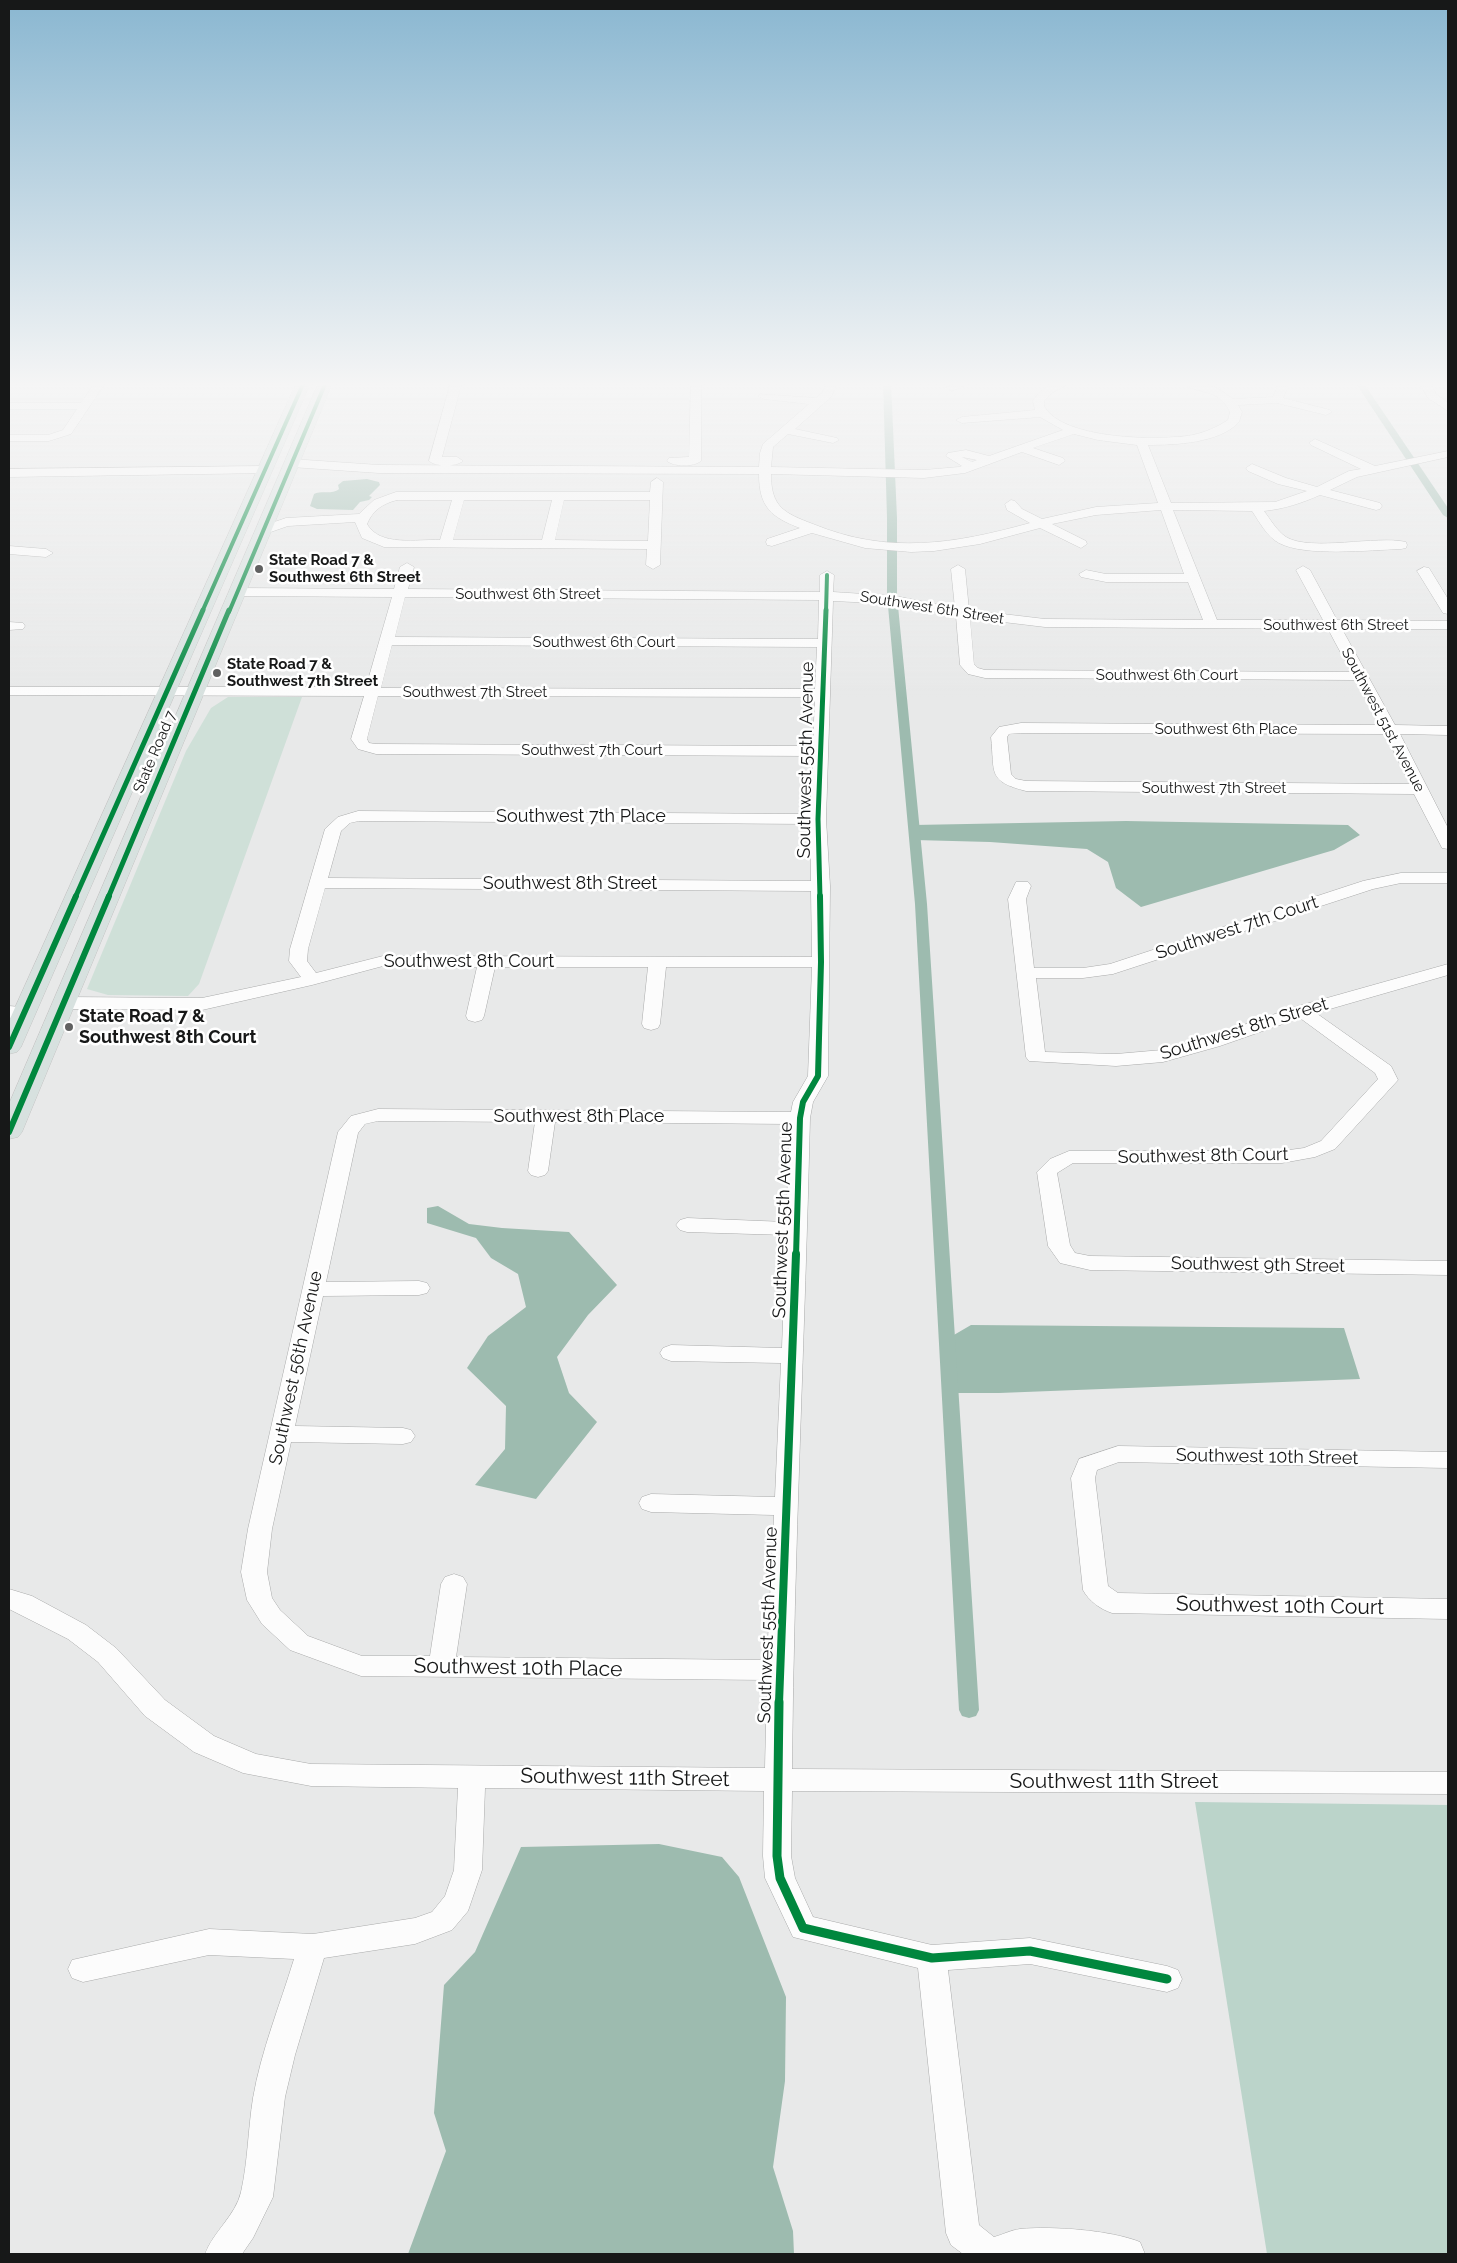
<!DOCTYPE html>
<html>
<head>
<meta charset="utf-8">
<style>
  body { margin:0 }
  #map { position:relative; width:1457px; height:2263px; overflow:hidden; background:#e8e9e9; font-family:Raleway,sans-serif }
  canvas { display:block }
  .frame { position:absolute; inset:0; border:10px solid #171818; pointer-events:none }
</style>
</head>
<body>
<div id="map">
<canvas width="1457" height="2263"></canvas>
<div class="frame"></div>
</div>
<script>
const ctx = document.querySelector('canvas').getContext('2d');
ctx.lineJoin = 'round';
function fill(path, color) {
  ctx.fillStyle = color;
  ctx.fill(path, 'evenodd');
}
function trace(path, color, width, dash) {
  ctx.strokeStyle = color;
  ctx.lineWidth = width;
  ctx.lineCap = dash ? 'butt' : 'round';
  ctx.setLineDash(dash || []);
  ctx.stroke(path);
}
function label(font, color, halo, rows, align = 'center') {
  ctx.font = font + ' Raleway,sans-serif';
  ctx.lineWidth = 5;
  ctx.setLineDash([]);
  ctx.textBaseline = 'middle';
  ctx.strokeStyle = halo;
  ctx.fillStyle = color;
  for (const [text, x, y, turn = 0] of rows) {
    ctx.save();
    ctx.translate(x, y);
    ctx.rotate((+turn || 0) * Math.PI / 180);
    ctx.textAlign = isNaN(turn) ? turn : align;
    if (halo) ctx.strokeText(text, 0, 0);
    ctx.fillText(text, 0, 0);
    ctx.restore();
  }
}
fill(new Path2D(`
  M228,697h74l-103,287 -11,12 -80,-1 -21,-6 99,-238 25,-43z`), '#cfe0d8');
fill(new Path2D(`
  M1195,1802l253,3v449h-181z`), '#bbd4ca');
fill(new Path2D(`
  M367,479l12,3 1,3 -11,11 3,1 -3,3 -9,2 -7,8 -36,-1 -7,-3 4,-12c8,-4 18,1 25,-5l-1,-4 5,-4z
  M1126,821l222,4 12,10 -26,15 -193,57 -25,-19 -8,-26 -21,-13 -97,-7 -75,-2 -1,-15z
  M438,1206l31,18 33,4 67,4 48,53 -29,30 -31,42 12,36 28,29 -61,77 -61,-14 30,-36 1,-43 -39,-38 21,-32 38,-29 -8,-33 -27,-16 -15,-20 -49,-15v-15z
  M971,1325l373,3 16,51 -361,14h-49l-3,-54z
  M659,1844l63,13 17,20 47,120 -1,84 -12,86 20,64 1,23h-386l38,-103 -12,-38 10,-128 31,-33 46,-105z`), '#9dbbaf');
fill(new Path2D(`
  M883,382h8l6,136v77l-5,3 -5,-3v-77z
  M1355,382h8l85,126v10l-5,-3z
  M893,603l5,3 29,298 52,806 -3,6 -7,2 -7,-2 -3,-6 -44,-806 -27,-298z`), '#9dbbaf');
const minor = new Path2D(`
  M95,382h11l-35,52 -22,7h-40v-6h39l15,-5 14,-21h-68v-6h72z
  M451,382h11l-20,75h15l6,4c-7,6 -27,6 -34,0z
  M691,382h10v79c-7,6 -27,6 -34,0l2,-3 20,-1z
  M827,382h11l-7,15 -36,32 42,9 2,2 -6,3 -45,-9 -15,13 -2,20 153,3 35,-3 3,-1 -16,-10 2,-3 18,-3 23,6 74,-26 -23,-13 -78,6 -6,-3 6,-3 73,-7 -2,-9c10,-16 21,-19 38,-19l-19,11 -8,8v5c18,34 116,35 149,29 13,-3 24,-8 35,-15l2,-8c-11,-25 -34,-17 -50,-30l23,1 16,6 14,10 40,-2 6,-15h11l-7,16 47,12 2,2 -6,3 -49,-12 -39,2 4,7 -3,10c-19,21 -64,23 -91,23l23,58 104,-1 32,-11 -29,-7 -30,-13 -2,-3 6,-4 34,14 31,9 32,-16 12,-2 -50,-24 -2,-2 6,-4 60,27 73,-15v6l-91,20 -27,13 50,13 2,3 -2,3 -4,1 -56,-15c-18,8 -36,14 -56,16 6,8 13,20 22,26 25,15 91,-2 120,5l1,3 -1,3 -5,1c-31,1 -96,8 -122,-6 -12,-6 -20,-22 -27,-32l-79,-1 44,110h106l-27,-50 7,-4 7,4 27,50 111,1v8h-106l53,96 53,1v9l-48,-1 48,94v21l-6,-1 -2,-4 -26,-50 -388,-3c-39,-10 -31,-18 -35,-54l8,-10 22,-4 359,2 -24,-45 -371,-2 -17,-4 -8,-9 -4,-49 -61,-12 -62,-3 -7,218 4,67 -2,190 -15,26 -3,16c-5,217 -16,434 -18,651l656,3v22l-656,-3 -1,65 4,22 18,39 119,28 98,-7 137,28 11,4 4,9 -4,9 -11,4 -137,-28 -82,6 31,255 15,12c8,-2 17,-7 26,-8 32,-3 90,1 120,13l5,12h-182l-12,-9 -5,-12 -28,-265 -125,-31 -28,-59 -2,-22 1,-65 -279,-3 -3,82 -14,41 -16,19 -37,14 -91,14 -29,97 -10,42 -12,100 -20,41 -11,16h-37c8,-22 31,-39 36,-62 7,-31 7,-63 12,-94 8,-47 27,-93 41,-139l-85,-4 -126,27 -11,-4 -4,-9 4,-9 137,-31 104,5 102,-16 17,-6 13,-16 9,-26 4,-82 -147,-2 -68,-13 -49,-21 -49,-36 -47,-54 -30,-23 -59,-30v-20l23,7 54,29 30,23 49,52 49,36 42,18 55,10 454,4 2,-88 -406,-4 -71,-26 -28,-26 -15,-24 -6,-28 7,-43 90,-397 13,-16 27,-7 413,3 2,-10 15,-26 4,-109h-146l-6,57 -2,4 -7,2 -7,-2 -2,-4 6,-57h-153l-11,49 -2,4 -7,2 -7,-2 -2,-4 11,-49 -94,-1 -71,19 -110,25 -139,-1 -7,-2 -2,-4 2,-4 7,-2 139,1 99,-21 -12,-16 1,-12 35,-120 13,-12 20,-6 452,3 3,-58 -437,-2 -18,-5 -7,-10 13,-43 -355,-1v-8h357l26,-90 -156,-1 -7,-4 7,-4 158,1 6,-22 7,-4 7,4 -6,22 412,3v-17l7,-4 7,4 -1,17 62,4 60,12 -4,-39 7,-4 7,4 4,41 76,9 158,1 -15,-38h-82l-25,-5 -2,-3 7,-4 20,4h78l-23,-64 -65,5 -44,9 34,17 1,3 -6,4 -41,-20 -60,16 -46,7 -23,1 -46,-4 -53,-15 -40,13 -5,-1 -1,-3 1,-3 33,-11c-29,-11 -41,-21 -41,-54l-380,-1 -88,-6 -6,-4 6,-4 88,6 380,2 1,-14 3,-9 46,-40 -45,-5 -6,-3 2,-2 56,4 6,-5zM1074,434l24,6 39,5 21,58 -62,4 -54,12 -20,-10 -7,-8 -4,-1 -6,4 2,6 23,13c-76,21 -142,32 -217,1 -29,-11 -42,-17 -42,-50l153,4 41,-5 57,-21 37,13 6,-4 -2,-3 -30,-10zM962,457l15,3 -5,2zM405,597l414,3 -1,39 -423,-2zM970,618l75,9 283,2 23,43 -366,-2 -7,-2 -4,-4zM392,645l425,2 -2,42 -434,-1zM378,696l437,1 -2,49 -437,-2 -7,-1 -2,-4zM1021,733l364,1 25,50 -384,-3 -10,-2 -5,-5 -4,-37 2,-3zM359,821l451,3 1,57 -483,-3 13,-47 9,-8zM325,888l486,3 1,66 -429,-1 -67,17 -9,-12 1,-12zM378,1121l157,1 -7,49 3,4 7,2 7,-2 3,-4 7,-49 235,2 -4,98 -99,-4 -7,2 -4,5 4,5 7,2 99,3 -4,113 -111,-3 -8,3 -3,5 3,5 8,3 110,2 -6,134 -124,-3 -9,3 -3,6 3,6 9,3 123,3 -7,145 -311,-3 11,-73 -4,-7 -9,-3 -9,3 -4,7 -11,72h-68l-54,-20 -28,-26 -8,-12 -5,-26 5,-43 19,-87 112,2 8,-2 4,-6 -4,-6 -8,-2 -108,-2 28,-130 96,-1 8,-2 3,-5 -3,-5 -8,-2 -93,1 32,-149 7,-9z
  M957,382h17l-22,9 -6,-3z
  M1419,382h11l6,12 12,9v8l-20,-13z
  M266,466l4,1 2,3 -2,3 -261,4v-8z
  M657,478l6,4 -3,83 -7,4 -7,-4 1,-16 -263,-2 -22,-9 -7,-16 -67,4 -26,9 -6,-4 1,-3 29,-10 73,-4 15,-14 22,-8h254l1,-10zM397,500h55l-12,40c-23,-1 -60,7 -73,-16 6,-14 15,-20 30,-24zM464,500h88l-10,40h-89zM564,500h86l-2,41 -93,-1z
  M9,546l37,3 7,4 -7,4 -37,-3z
  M1424,567l5,1 19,31v15l-5,-1 -26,-42z
  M9,622l14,1 2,3 -2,3 -14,1z
  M1401,873h47v10h-47l-28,6 -260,85 -30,4h-47l9,74 71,2 46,-4 44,-12 89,-31 153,-43v11l-132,38 75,53 7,14 -63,69 -20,8 -33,6h-209l-16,10 13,72 5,8 15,3 358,5v14l-358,-5 -30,-7 -12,-17 -11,-74 13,-13 19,-8h213l22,-3 17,-7 57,-62 -3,-6 -75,-55 -80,28 -57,16 -47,4 -87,-5 -3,-4 -18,-158 8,-17h12l3,4 -5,13 8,69h49l27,-4 253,-83z
  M9,1006l23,2 2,4 -2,4 -23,2z
  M1118,1446l330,6v16l-329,-6 -22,8 -2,8 13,108 10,7 330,6v20l-336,-6c-12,-4 -23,-12 -29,-23l-12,-112 8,-19z`);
const major = new Path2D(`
  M297,382h14l-290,665 -4,5 -8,2v-33z
  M319,382h14l-311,750 -4,5 -9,2v-35z`);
trace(minor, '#a9aaaa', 1);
trace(major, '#c4c4c4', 1);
fill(minor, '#fcfcfc');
fill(major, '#d7e1df');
trace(new Path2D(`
  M202,612l102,-230
  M229,612l97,-230
  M826,612l1,-37`), '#00873e', 4);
trace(new Path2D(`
  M75,898l128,-288
  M108,898l121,-288
  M820,898l-2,-79 8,-209`), '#00873e', 5);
trace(new Path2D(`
  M9,1047l67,-151
  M9,1132l100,-236
  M796,1256l4,-138 3,-16 15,-26 3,-114 -1,-66`), '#00873e', 6);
trace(new Path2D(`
  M779,1703l17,-449`), '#00873e', 8);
trace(new Path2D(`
  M779,1702l-2,154 3,22 23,50 129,30 98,-7 137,28`), '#00873e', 9);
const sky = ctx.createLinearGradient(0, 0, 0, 699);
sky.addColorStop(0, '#8ab7d1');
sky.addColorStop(0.55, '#f5f5f5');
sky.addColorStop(1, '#f5f5f500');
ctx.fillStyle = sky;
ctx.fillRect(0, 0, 1457, 699);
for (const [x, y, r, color] of [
  [259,569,5,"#606161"],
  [217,673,5,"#606161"],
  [69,1027,5,"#606161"]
]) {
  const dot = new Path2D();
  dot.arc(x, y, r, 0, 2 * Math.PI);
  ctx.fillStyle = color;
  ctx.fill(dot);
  trace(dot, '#fff', 2);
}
label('bold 15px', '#171818', '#fff', [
  ["State Road 7 &",269,560],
  ["Southwest 6th Street",269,577],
  ["State Road 7 &",227,664],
  ["Southwest 7th Street",227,681]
], 'left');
label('15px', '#171818', '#fff', [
  ["Southwest 6th Street",528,594],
  ["Southwest 6th Street",932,608,9],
  ["Southwest 6th Street",1336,625],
  ["Southwest 6th Court",604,642],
  ["Southwest 6th Court",1167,675],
  ["Southwest 7th Street",475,692],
  ["Southwest 51st Avenue",1383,720,62],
  ["Southwest 6th Place",1226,729],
  ["Southwest 7th Court",592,750],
  ["State Road 7",155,752,-67],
  ["Southwest 7th Street",1214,788]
]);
label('18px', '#171818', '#fff', [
  ["Southwest 55th Avenue",806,760,-89],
  ["Southwest 7th Place",581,817],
  ["Southwest 8th Street",570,884],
  ["Southwest 7th Court",1237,928,-18],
  ["Southwest 8th Court",469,962],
  ["Southwest 8th Street",1244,1029,-17],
  ["Southwest 8th Place",579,1117],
  ["Southwest 8th Court",1203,1156,-1],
  ["Southwest 55th Avenue",783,1220,-88],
  ["Southwest 9th Street",1258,1265,1],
  ["Southwest 56th Avenue",296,1368,-78],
  ["Southwest 10th Street",1267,1457,1],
  ["Southwest 55th Avenue",768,1625,-88]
]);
label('bold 18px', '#171818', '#fff', [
  ["State Road 7 &",79,1017],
  ["Southwest 8th Court",79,1038]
], 'left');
label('21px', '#171818', '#fff', [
  ["Southwest 10th Court",1280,1606,1],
  ["Southwest 10th Place",518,1668,1],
  ["Southwest 11th Street",625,1778,1],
  ["Southwest 11th Street",1114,1782]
]);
</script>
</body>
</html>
